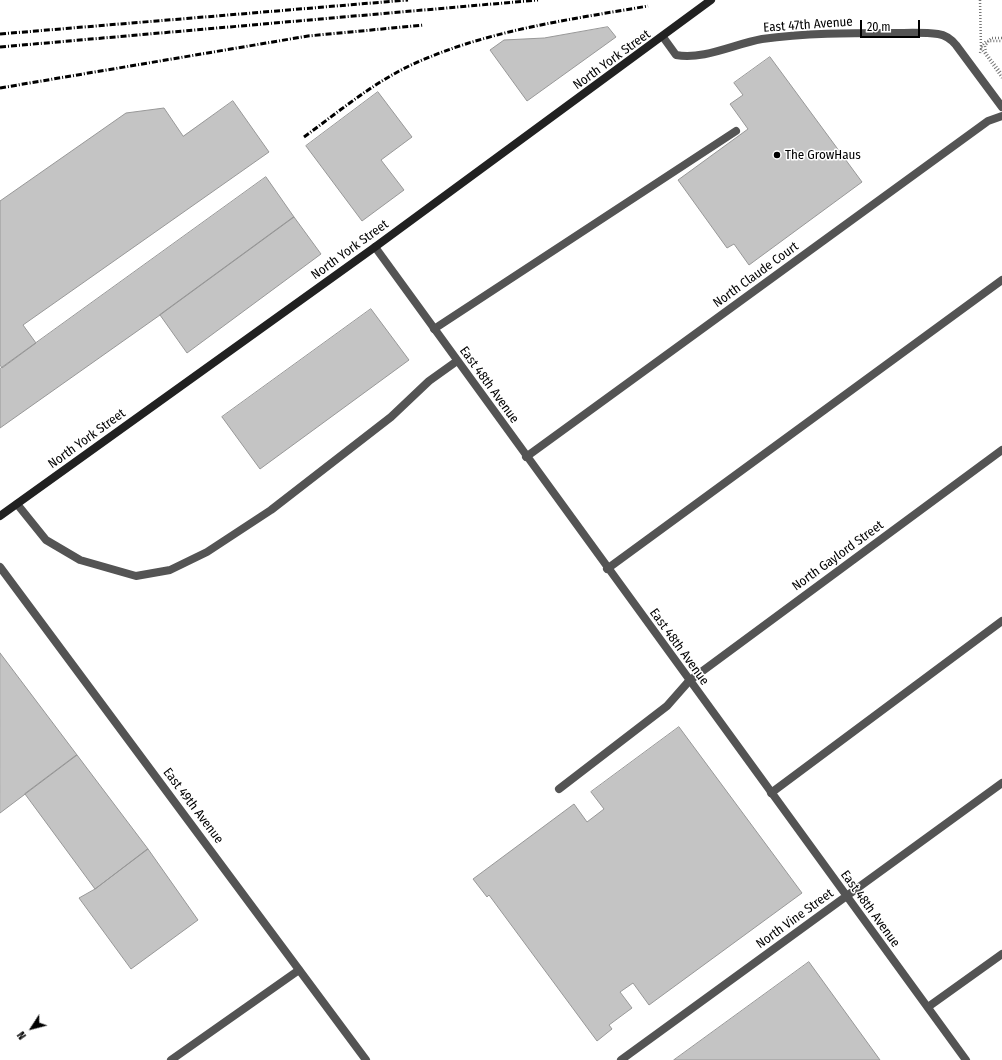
<!DOCTYPE html>
<html>
<head>
<meta charset="utf-8">
<style>
  body { margin:0 }
  #map { position:relative; width:1002px; height:1060px; overflow:hidden; background:#fff; font-family:"Fira Sans Condensed",sans-serif }
  canvas { display:block }
  .north { position:absolute; left:12px; top:1008px; width:40px; height:40px; -webkit-text-stroke:3px #fff; paint-order:stroke; rotate:234deg; font-size:11px; font-weight:700; line-height:16px; text-align:center; color:#000 }
  .north::after { content:''; display:block; margin:auto; width:14px; height:18px; background:#000; clip-path:polygon(50% 0,100% 100%,50% 72%,0 100%) }
  .scale { position:absolute; left:860px; top:20px; width:60px; height:18px; box-sizing:border-box; border:2px solid #000; border-top:0; padding-left:5px; font-size:12px; line-height:14px; white-space:nowrap; color:#000; -webkit-text-stroke:3px #fff; paint-order:stroke }
</style>
</head>
<body>
<div id="map">
<canvas width="1002" height="1060"></canvas>
<div class="north">N</div>
<div class="scale">20 m</div>
</div>
<script>
const ctx = document.querySelector('canvas').getContext('2d');
ctx.lineJoin = 'round';
function fill(path, color) {
  ctx.fillStyle = color;
  ctx.fill(path, 'evenodd');
}
function trace(path, color, width, dash) {
  ctx.strokeStyle = color;
  ctx.lineWidth = width;
  ctx.lineCap = dash ? 'butt' : 'round';
  ctx.setLineDash(dash || []);
  ctx.stroke(path);
}
function label(font, color, halo, rows, align = 'center') {
  ctx.font = font + ' "Fira Sans Condensed",sans-serif';
  ctx.lineWidth = 3;
  ctx.setLineDash([]);
  ctx.textBaseline = 'middle';
  ctx.strokeStyle = halo;
  ctx.fillStyle = color;
  for (const [text, x, y, turn = 0] of rows) {
    ctx.save();
    ctx.translate(x, y);
    ctx.rotate((+turn || 0) * Math.PI / 180);
    ctx.textAlign = isNaN(turn) ? turn : align;
    if (halo) ctx.strokeText(text, 0, 0);
    ctx.fillText(text, 0, 0);
    ctx.restore();
  }
}
const building = new Path2D(`
  M608,27l8,10 -89,64 -37,-51 14,-10 40,-2z
  M770,57l92,125 -113,83 -15,-21 -7,4 -49,-68 70,-51 -18,-25 13,-9 -9,-12z
  M378,92l34,45 -31,23 23,30 -42,31 -56,-75z
  M233,101l36,51 -246,173 13,18 -34,25 -2,-3v-164l126,-88 38,-5 19,28z
  M266,177l28,40 -134,98 -160,113v-59z
  M294,217l27,37 -134,99 -27,-38z
  M371,309l38,51 -149,109 -38,-52z
  M0,653l77,102 -77,58z
  M679,727l123,166 -153,112 -16,-22 -13,9 12,16 -23,17 3,4 -15,12 -108,-146 -2,2 -14,-18 101,-75 13,18 17,-13 -13,-17z
  M77,755l71,94 -53,40 -70,-95z
  M148,849l50,71 -67,49 -52,-71 16,-9z
  M809,962l71,98h-206z`);
fill(building, '#c4c4c4');
trace(building, '#989898', 1);
trace(new Path2D(`
  M980,53l2,-7 4,-5h16`), '#767676', 2.5, [1, 2]);
trace(new Path2D(`
  M434,329l302,-198
  M17,504l29,36 34,20 56,16 34,-6 37,-18 64,-42 120,-93 38,-36 28,-20
  M607,569l395,-289
  M559,789l108,-83 22,-25
  M771,793l231,-172
  M928,1007l74,-53
  M171,1060l128,-90`), '#545454', 8);
trace(new Path2D(`
  M663,37l13,18c28,5 58,-11 86,-16 42,-6 88,-6 131,-6 14,0 31,-1 45,1 8,1 13,5 18,11l46,62
  M375,247l591,813
  M526,457l462,-336 14,-5
  M0,567l366,493
  M689,681l313,-231
  M621,1060l381,-277`), '#545454', 8);
trace(new Path2D(`
  M0,516l375,-269 336,-247`), '#212121', 8);
trace(new Path2D(`
  M0,34l408,-34
  M0,47l538,-47
  M0,88l308,-52 116,-11
  M304,137c33,-24 65,-51 103,-70 75,-36 160,-47 241,-61`), '#000', 3, [6, 2, 1, 2]);
trace(new Path2D(`
  M980,0l1,48 21,30
  M1002,38h-11l-6,8 1,7 16,21`), '#767676', 2.5, [1, 2]);
for (const [x, y, r, color] of [
  [777,155,4,"#000"]
]) {
  const dot = new Path2D();
  dot.arc(x, y, r, 0, 2 * Math.PI);
  ctx.fillStyle = color;
  ctx.fill(dot);
  trace(dot, '#fff', 1.5);
}
label('13px', '#000', '#fff', [
  ["East 47th Avenue",808,25,-4],
  ["North York Street",612,60,-36],
  ["North York Street",350,250,-36],
  ["North Claude Court",756,275,-36],
  ["East 48th Avenue",489,385,54],
  ["North York Street",87,439,-36],
  ["North Gaylord Street",838,556,-36],
  ["East 48th Avenue",679,647,54],
  ["East 49th Avenue",193,806,53],
  ["East 48th Avenue",870,909,54],
  ["North Vine Street",795,919,-36]
]);
label('13px', '#000', '#fff', [
  ["The GrowHaus",785,155]
], 'left');
</script>
</body>
</html>
